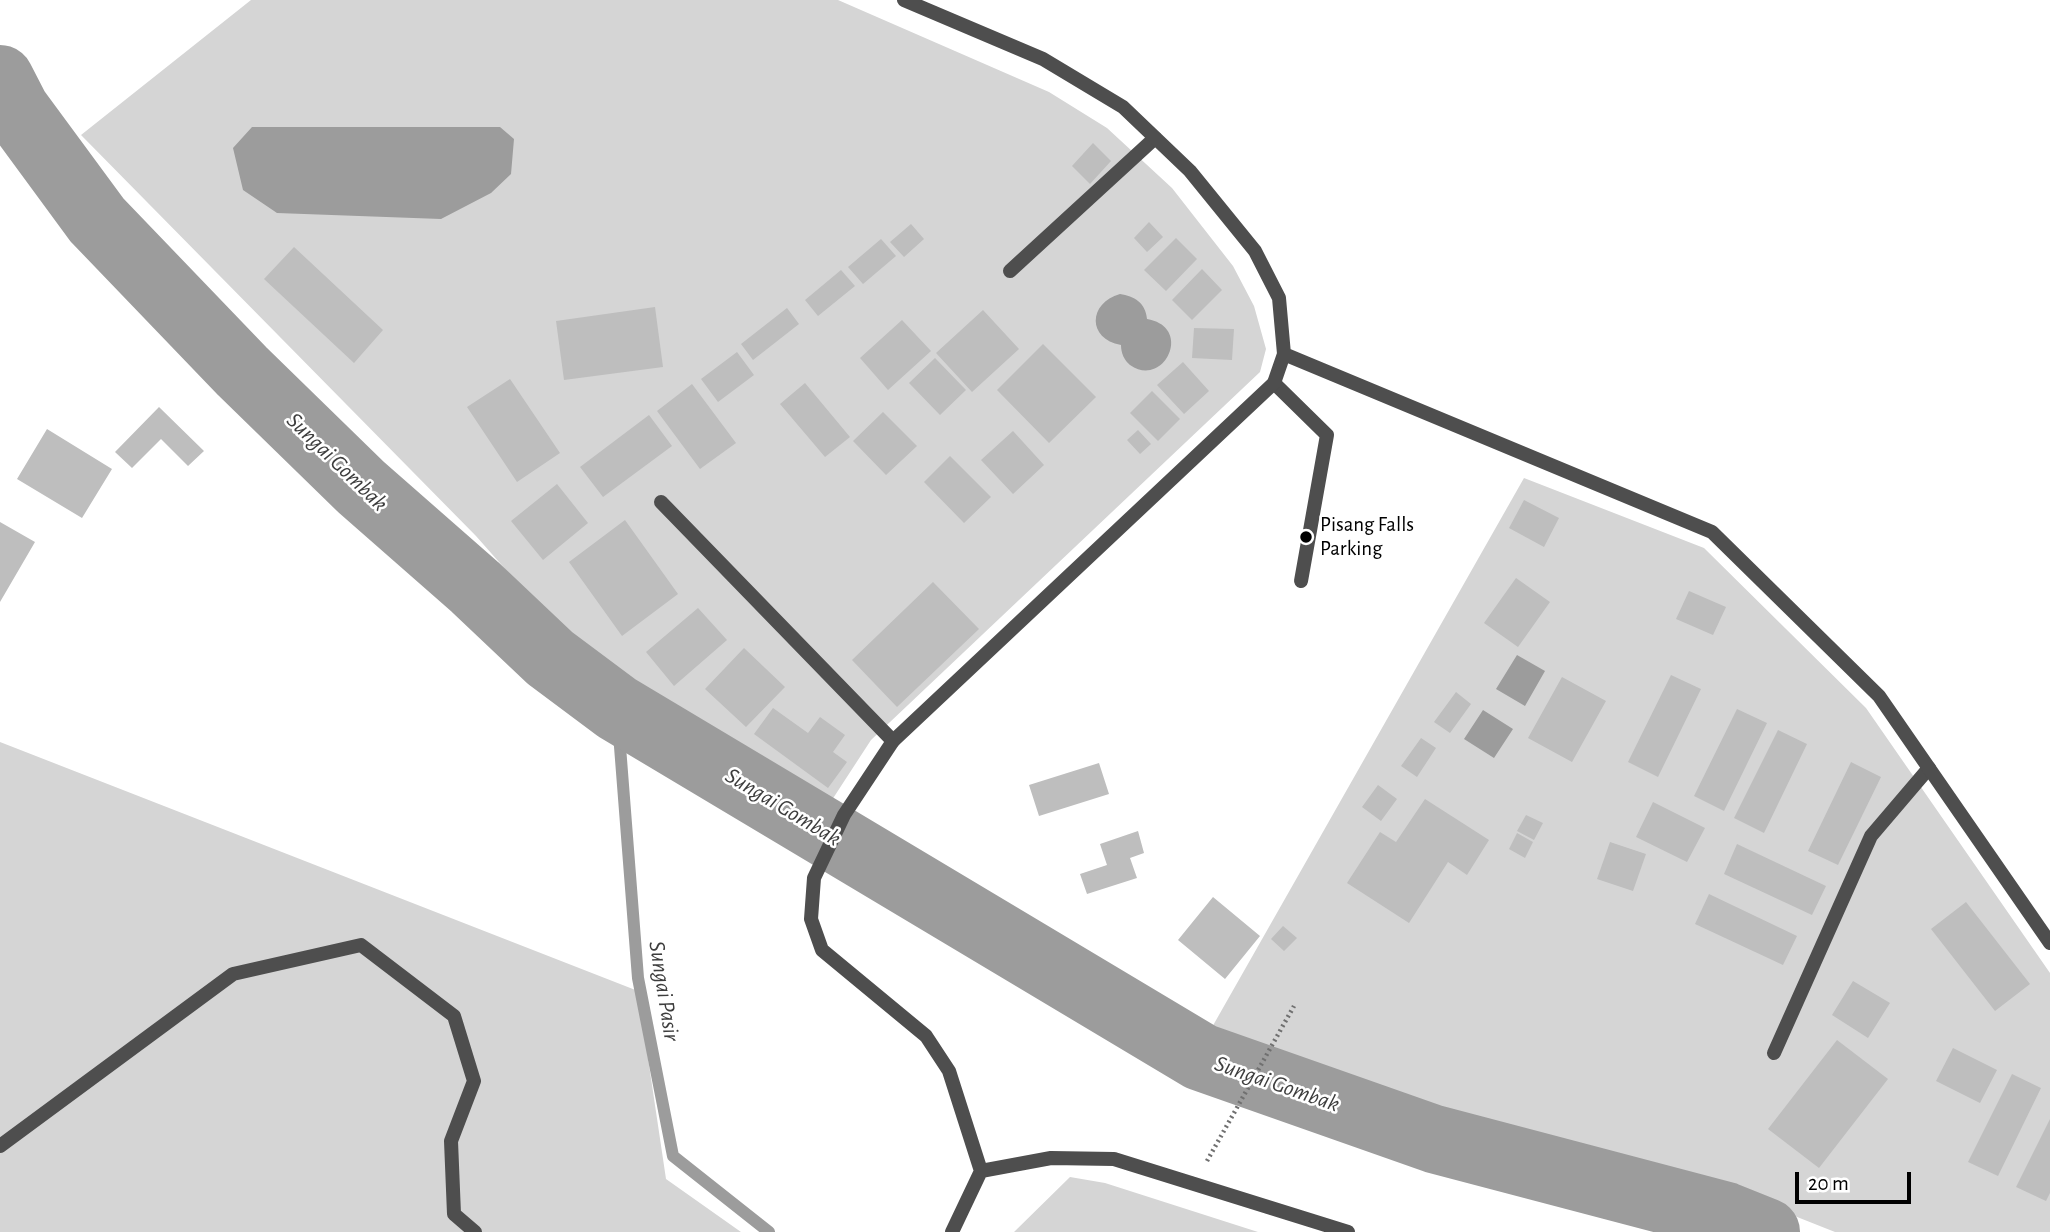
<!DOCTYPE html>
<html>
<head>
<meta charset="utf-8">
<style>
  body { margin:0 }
  #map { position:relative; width:2050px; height:1232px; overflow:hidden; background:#fff; font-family:"Alegreya Sans",sans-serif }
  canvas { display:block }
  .scale { position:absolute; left:1795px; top:1172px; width:116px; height:32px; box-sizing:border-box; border:4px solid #000; border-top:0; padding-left:9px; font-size:21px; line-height:24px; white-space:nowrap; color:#000; -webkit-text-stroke:5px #fff; paint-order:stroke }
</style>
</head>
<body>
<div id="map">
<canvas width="2050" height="1232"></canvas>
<div class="scale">20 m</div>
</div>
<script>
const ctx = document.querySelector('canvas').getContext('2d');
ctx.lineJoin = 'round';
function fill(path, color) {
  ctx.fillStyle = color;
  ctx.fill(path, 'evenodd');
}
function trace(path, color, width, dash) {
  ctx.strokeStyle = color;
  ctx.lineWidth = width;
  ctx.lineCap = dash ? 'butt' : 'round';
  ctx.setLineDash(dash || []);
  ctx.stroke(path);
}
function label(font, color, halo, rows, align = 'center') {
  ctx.font = font + ' "Alegreya Sans",sans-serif';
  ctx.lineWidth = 5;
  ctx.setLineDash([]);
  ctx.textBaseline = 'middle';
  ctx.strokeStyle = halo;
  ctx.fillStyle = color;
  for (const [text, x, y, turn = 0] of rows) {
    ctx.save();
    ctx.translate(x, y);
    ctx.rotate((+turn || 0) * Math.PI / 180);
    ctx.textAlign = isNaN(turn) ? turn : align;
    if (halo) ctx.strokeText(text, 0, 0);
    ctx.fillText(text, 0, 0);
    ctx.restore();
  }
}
fill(new Path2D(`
  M251,0h587l211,92 58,36 65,60 61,78 21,40 12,43 -6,23 -389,368 -41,63 -198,-116 -65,-48 -91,-103 -395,-401z
  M1524,478l180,70 162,160 184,265v259h-215l-101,-40 -335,-98 -188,-65z
  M0,742l638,249 28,188 75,53h-741z
  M1070,1177l35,6 153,49h-244z`), '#d5d5d5');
fill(new Path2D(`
  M252,127h248l14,12 -3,35 -20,19 -50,26 -164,-6 -34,-23 -10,-42z
  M1120,294c14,2 26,9 27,25 47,8 17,70 -17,46 -6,-5 -9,-12 -9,-20 -34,-6 -33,-42 -1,-51z
  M1517,655l28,16 -20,35 -29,-17z
  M1483,710l30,19 -19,29 -30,-19z`), '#9c9c9c');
trace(new Path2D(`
  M617,708l21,270 35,178 96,76`), '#9c9c9c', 12);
trace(new Path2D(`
  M0,79l16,31 81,110 145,151 119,116 114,100 75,71 67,50 584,349 233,82 292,77 40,16`), '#9c9c9c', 68);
fill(new Path2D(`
  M1093,143l18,18 -21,23 -18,-18z
  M1149,222l14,15 -16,15 -13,-14z
  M911,224l13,15 -20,18 -14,-15z
  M1176,238l21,21 -31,32 -22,-21z
  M881,239l15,17 -33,28 -15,-17z
  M294,247l89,83 -29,33 -90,-84z
  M1202,269l20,21 -30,30 -20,-20z
  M841,270l14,16 -37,30 -13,-16z
  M655,307l8,60 -99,13 -8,-59z
  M787,308l12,16 -46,36 -12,-16z
  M983,310l36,39 -47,43 -36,-39z
  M902,320l29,31 -43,39 -28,-32z
  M1194,328l40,1 -2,31 -40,-2z
  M1043,344l53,53 -47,46 -52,-53z
  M737,352l17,23 -36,27 -17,-23z
  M935,358l31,32 -26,25 -31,-32z
  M1183,362l26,29 -25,23 -27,-29z
  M510,379l50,74 -43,29 -50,-75z
  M805,383l45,54 -25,20 -45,-53z
  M692,384l44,59 -36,26 -43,-58z
  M1152,391l28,28 -22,22 -28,-28z
  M159,407l45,44 -16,15 -27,-27 -29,29 -17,-16z
  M883,412l34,34 -31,29 -33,-34z
  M649,415l23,31 -69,51 -23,-30z
  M47,429l65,40 -30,49 -65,-39z
  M1138,430l13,14 -11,10 -13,-14z
  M1013,431l31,34 -31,29 -32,-34z
  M950,456l41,41 -27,26 -40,-41z
  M557,484l31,39 -45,37 -32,-39z
  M1524,500l35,18 -15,29 -35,-19z
  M625,520l53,74 -56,42 -53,-74z
  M0,522l35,20 -35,60z
  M1516,578l34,24 -32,45 -34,-24z
  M933,582l46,47 -82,78 -45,-47z
  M1689,591l37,16 -13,28 -37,-16z
  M698,608l29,32 -53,46 -28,-34z
  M744,648l41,39 -39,40 -41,-38z
  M1671,675l30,14 -43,88 -30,-15z
  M1562,677l44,24 -34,61 -44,-24z
  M1456,692l15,12 -21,29 -16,-11z
  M773,708l35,25 12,-16 25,18 -12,17 14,10 -19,26 -74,-54z
  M1737,709l30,14 -43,88 -30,-15z
  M1778,730l29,14 -43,89 -30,-15z
  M1421,738l15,10 -19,29 -16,-11z
  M1851,762l30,15 -43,88 -30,-14z
  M1099,763l10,31 -70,22 -10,-31z
  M1378,785l19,14 -16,22 -19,-14z
  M1425,799l64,41 -22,35 -19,-13 -39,61 -62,-40 33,-51 16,10z
  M1653,802l52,26 -18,34 -51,-25z
  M1526,815l17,8 -9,17 -17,-9z
  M1138,831l6,22 -14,5 7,20 -50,16 -7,-20 27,-9 -7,-21z
  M1517,833l16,9 -8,16 -16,-9z
  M1610,842l36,12 -13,37 -36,-12z
  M1737,844l89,42 -14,29 -88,-41z
  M1709,894l88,42 -14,29 -88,-41z
  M1213,897l47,39 -35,43 -47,-39z
  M1966,902l64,82 -35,27 -64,-82z
  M1283,926l14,12 -13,13 -13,-12z
  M1853,981l37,22 -22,35 -36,-23z
  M1837,1040l51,39 -69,89 -51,-39z
  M1953,1048l44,22 -17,33 -44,-22z
  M2012,1074l29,14 -43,88 -30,-14z
  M2050,1119v74l-4,8 -30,-14z`), '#bebebe');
trace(new Path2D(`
  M1207,1161l87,-155`), '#707070', 4.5, [2, 3.5]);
trace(new Path2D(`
  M1010,271l145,-133
  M1274,383l53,52 -26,146
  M661,502l232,239
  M1774,1053l97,-217 58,-68`), '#4e4e4e', 14);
trace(new Path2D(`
  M904,0l139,59 80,48 67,64 65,80 24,47 5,56 -10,29 -381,358 -49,74 -30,63 -3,41 11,31 104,86 23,35 32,100 -29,61
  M1284,354l428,178 167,164 171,247
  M0,1146l233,-172 128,-29 93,71 20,65 -23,60 3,73 21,18
  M981,1171l70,-13 63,1 234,73`), '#4e4e4e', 14);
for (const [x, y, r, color] of [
  [1306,537,7,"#000"]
]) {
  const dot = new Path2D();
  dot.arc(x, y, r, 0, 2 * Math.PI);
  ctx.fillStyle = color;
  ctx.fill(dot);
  trace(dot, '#fff', 2.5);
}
label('21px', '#000', '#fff', [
  ["Pisang Falls",1320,525],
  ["Parking",1320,549]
], 'left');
label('italic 23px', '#3d3d3d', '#fff', [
  ["Sungai Gombak",337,462,44],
  ["Sungai Gombak",783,807,31],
  ["Sungai Pasir",664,991,81],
  ["Sungai Gombak",1277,1084,19]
]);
</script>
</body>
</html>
